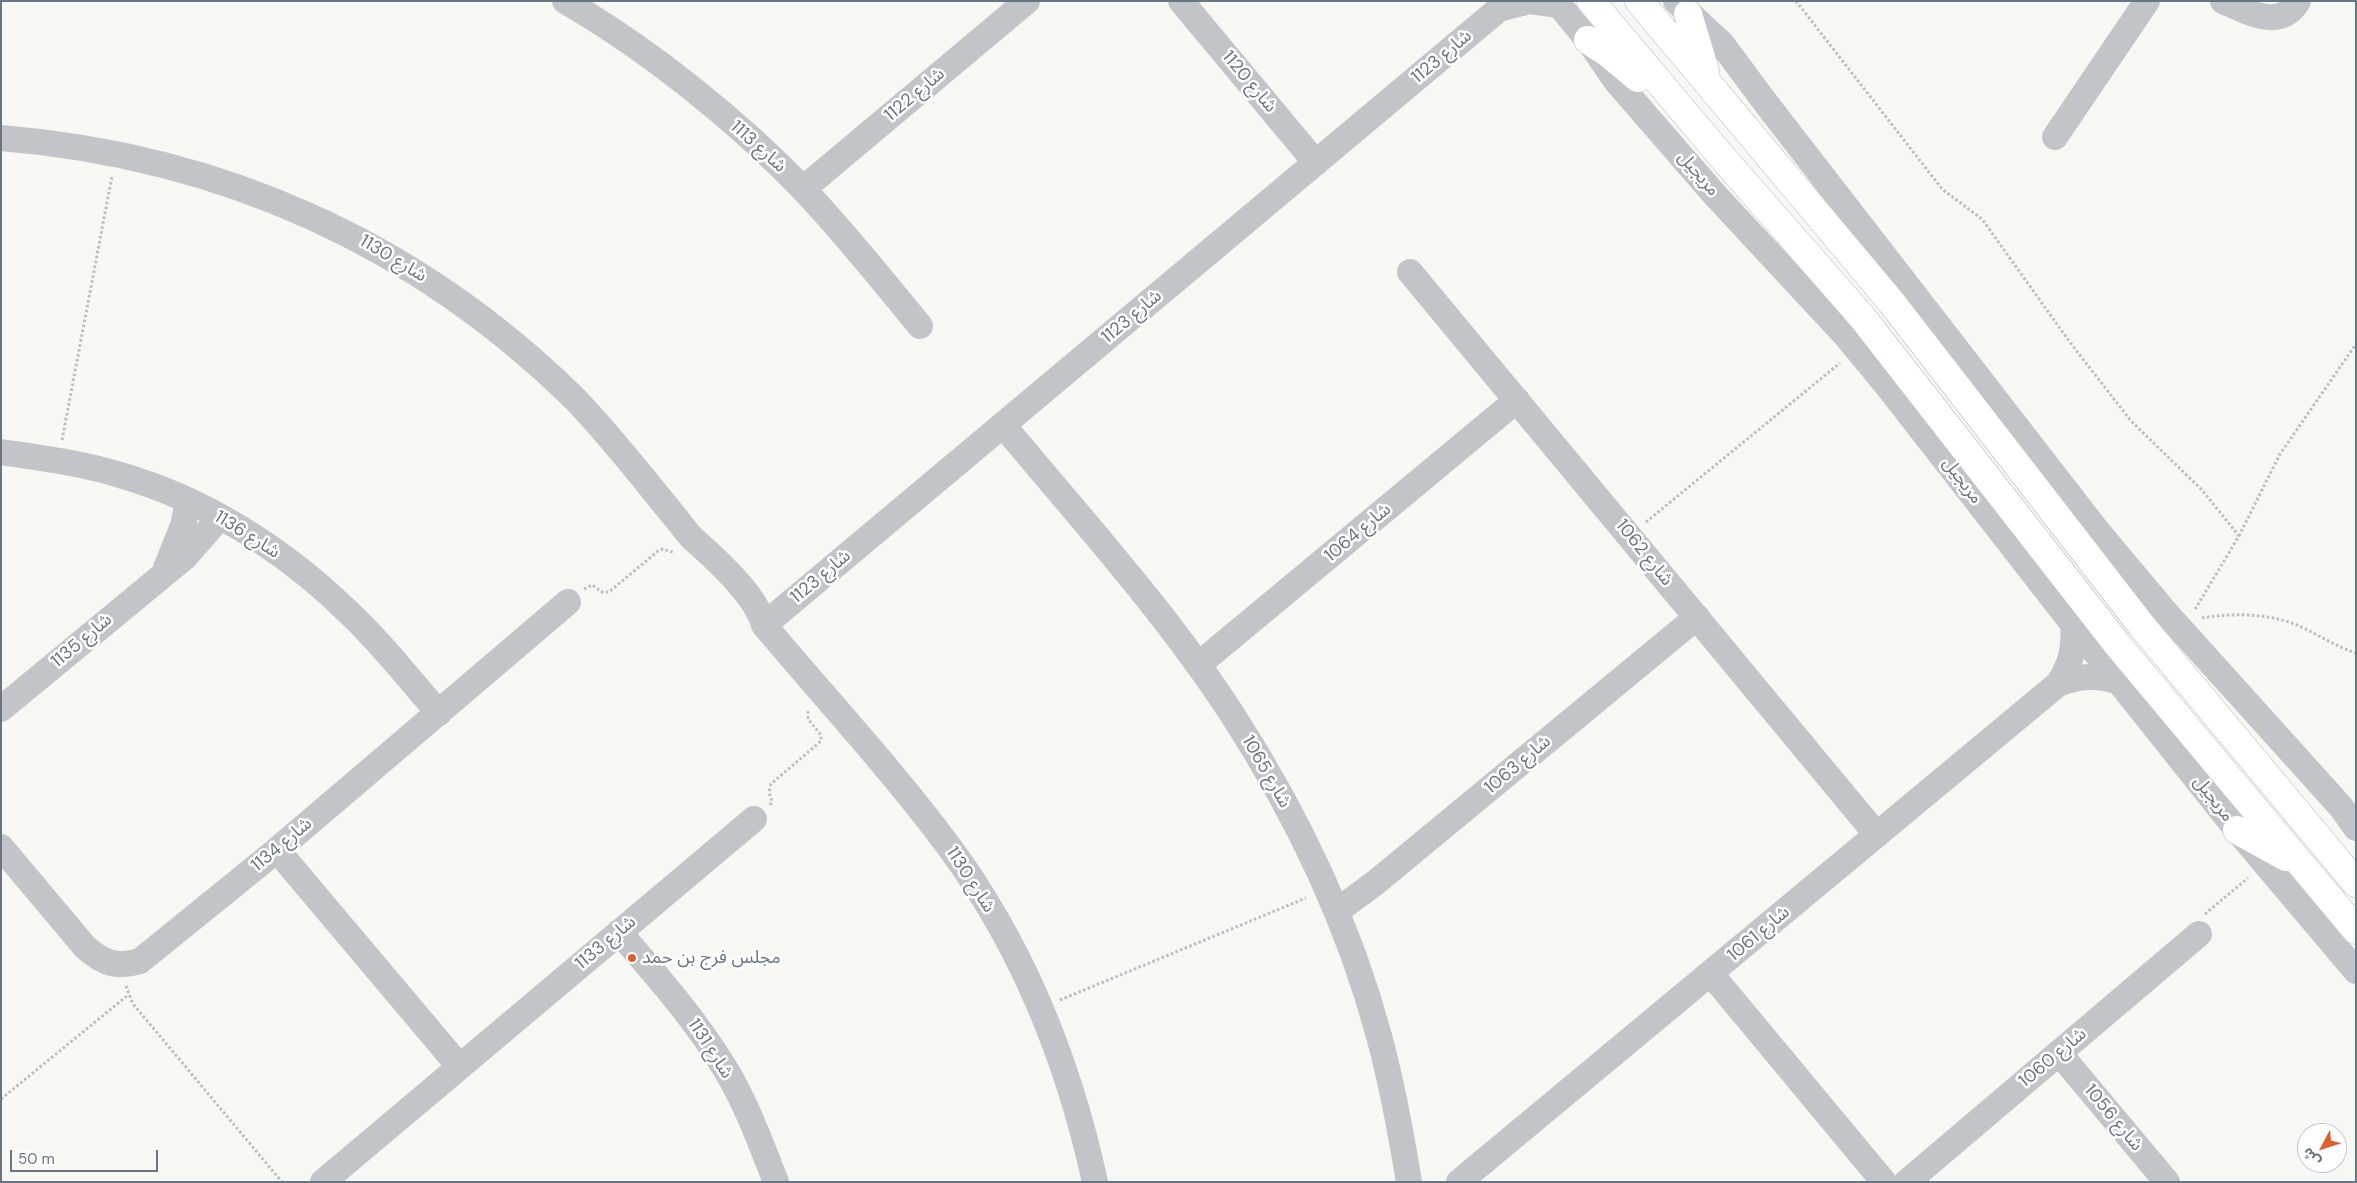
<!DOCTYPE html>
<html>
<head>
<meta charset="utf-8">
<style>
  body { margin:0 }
  #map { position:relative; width:2357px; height:1183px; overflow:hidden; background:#f7f7f4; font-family:"DM Sans","Noto Sans Arabic",sans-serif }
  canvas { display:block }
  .frame { position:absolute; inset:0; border:2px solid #687684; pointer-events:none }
  .north { position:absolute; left:2297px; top:1123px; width:50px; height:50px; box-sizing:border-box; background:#fff; border:1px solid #c3c8ce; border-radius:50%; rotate:230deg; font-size:14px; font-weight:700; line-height:20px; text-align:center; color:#687684 }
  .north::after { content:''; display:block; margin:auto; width:18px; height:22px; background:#d96233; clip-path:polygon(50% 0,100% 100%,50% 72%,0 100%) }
  .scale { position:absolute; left:10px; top:1150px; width:148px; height:22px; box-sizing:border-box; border:2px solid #687684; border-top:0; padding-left:6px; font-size:15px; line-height:18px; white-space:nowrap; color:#687684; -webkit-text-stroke:4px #fff; paint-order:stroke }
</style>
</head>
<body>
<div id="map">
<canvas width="2357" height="1183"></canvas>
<div class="frame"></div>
<div class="north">ش</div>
<div class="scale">50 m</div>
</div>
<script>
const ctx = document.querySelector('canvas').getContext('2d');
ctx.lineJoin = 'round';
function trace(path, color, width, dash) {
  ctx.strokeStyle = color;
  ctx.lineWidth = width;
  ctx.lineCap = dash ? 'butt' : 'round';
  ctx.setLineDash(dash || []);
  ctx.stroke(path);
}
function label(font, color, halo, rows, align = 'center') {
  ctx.font = font + ' "DM Sans","Noto Sans Arabic",sans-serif';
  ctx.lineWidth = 5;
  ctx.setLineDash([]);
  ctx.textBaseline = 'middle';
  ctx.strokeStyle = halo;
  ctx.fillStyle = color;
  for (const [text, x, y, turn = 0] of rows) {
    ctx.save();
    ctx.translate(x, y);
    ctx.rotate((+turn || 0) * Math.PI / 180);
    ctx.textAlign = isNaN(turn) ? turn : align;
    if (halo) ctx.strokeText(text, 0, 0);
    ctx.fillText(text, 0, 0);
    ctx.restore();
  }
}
const major = new Path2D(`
  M1591,1l131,156 140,160 255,327 239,286
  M1639,1l253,302 250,323 214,257
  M1688,14l17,57
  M1588,40l20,13 30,25
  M2237,830l49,27`);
trace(major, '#b4b8bc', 29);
trace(new Path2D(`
  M1796,1l146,188 40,30 87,122 62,80 71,69 37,46 -45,75
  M62,440l50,-264
  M1646,522l194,-159
  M2239,536l41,-82 76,-110
  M584,589l8,-4 10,7h7l49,-41 5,-2 12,4
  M2202,618c31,-5 65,-5 95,7 20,9 38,21 59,28
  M770,805l2,-3 -3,-10 2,-8 50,-43v-6l-13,-16v-9
  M2205,914l43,-36
  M126,986l7,18 149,178
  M1060,1000l246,-102
  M1,1099l127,-104`), '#bbbdc0', 3, [2.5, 2.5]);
trace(new Path2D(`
  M565,1c83,48 173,120 239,189 41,43 78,90 116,136
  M1181,1l135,162
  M1556,1l32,39 28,41 99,114 132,142 42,51 184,236 164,206 119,141
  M1676,1l46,43 43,58 330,426 72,86 174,193 15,21
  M2223,1c25,11 57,30 75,0
  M1499,9l31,-8 29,4
  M2055,137l92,-136
  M1,138c220,18 415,105 573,260 36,37 68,79 101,119 6,7 11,15 18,22 23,20 63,56 71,86 62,74 129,146 186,223 73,99 119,215 145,334
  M803,189l224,-188
  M1410,272l467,563
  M1003,425c78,94 162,186 229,289 64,99 116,207 147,322 13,48 22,97 30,146
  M1,452c40,6 80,11 119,23 84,24 163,74 225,134 34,31 63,69 94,104
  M166,568l17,-42 5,-25
  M764,625l735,-616 5,-8
  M1198,665l319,-265
  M2058,684c22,-9 40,-9 62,-2
  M1,709l184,-152 35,-40
  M1,847l84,100c18,16 31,21 55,14l137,-111 291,-248
  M277,850l182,216
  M1337,911l38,-28 322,-266
  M619,932c38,44 77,88 107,138 21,35 35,74 50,112
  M1711,974l173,208
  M2059,1053l108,129
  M323,1182l431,-363
  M1459,1182l599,-498c13,-19 17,-36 15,-60
  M1907,1182l292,-248`), '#c1c4c8', 26);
trace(major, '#fff', 28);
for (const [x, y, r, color] of [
  [632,958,5,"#d96233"]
]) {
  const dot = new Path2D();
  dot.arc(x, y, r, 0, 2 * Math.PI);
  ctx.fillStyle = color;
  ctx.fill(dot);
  trace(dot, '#fff', 2);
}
label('18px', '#687684', '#fff', [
  ["شارع 1123",1442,57,-40],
  ["شارع 1120",1249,82,50],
  ["شارع 1122",915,95,-40],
  ["شارع 1113",758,147,42],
  ["مريجيل",1698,174,49],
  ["شارع 1130",393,259,31],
  ["شارع 1123",1132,317,-40],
  ["مريجيل",1962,481,53],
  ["شارع 1064",1358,533,-40],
  ["شارع 1136",247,535,32],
  ["شارع 1062",1644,553,51],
  ["شارع 1123",821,577,-40],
  ["شارع 1135",82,641,-40],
  ["شارع 1063",1518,765,-40],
  ["شارع 1065",1266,772,60],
  ["مريجيل",2213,799,52],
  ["شارع 1134",282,845,-40],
  ["شارع 1130",970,880,57],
  ["شارع 1061",1759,934,-40],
  ["شارع 1133",606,943,-40],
  ["شارع 1131",710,1049,57],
  ["شارع 1060",2053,1058,-40],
  ["شارع 1056",2113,1118,50]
]);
label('18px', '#687684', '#fff', [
  ["مجلس فرج بن حمد",642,958]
], 'left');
</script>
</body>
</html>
